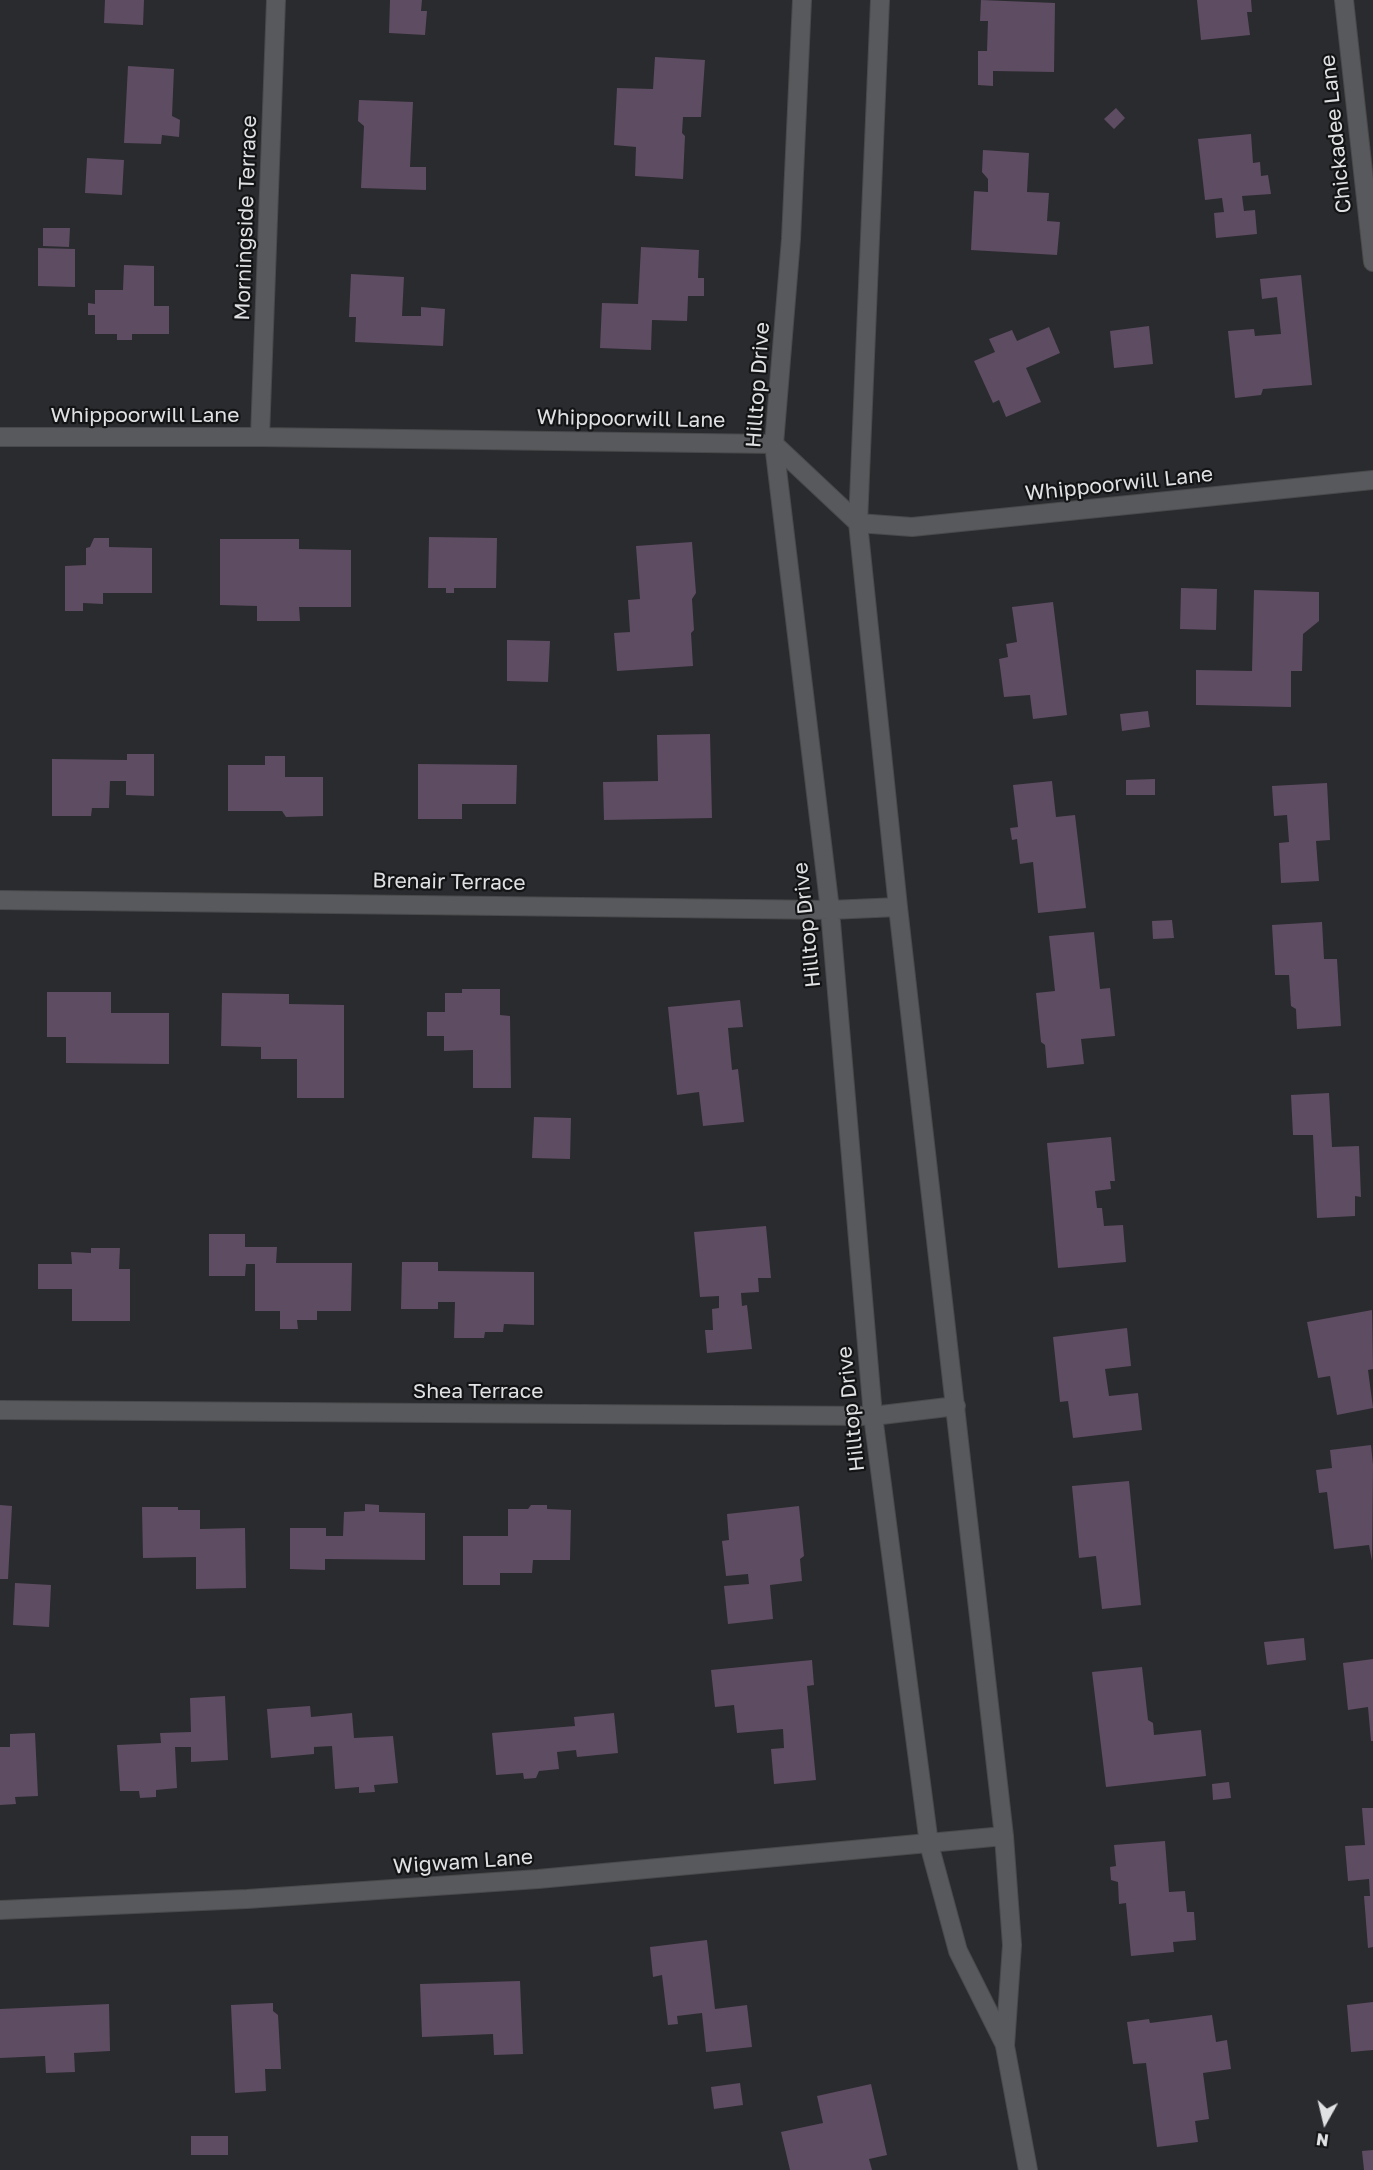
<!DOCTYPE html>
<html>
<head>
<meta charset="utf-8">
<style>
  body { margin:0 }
  #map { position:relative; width:1373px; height:2170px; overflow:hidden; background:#2a2b2e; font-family:"Golos Text",sans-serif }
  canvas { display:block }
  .north { position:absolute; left:1295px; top:2092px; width:60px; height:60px; -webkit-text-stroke:4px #131415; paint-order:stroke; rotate:188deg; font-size:16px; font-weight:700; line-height:24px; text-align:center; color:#e0e1e3 }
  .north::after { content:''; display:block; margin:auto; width:21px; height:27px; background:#e0e1e3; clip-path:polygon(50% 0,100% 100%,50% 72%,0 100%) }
</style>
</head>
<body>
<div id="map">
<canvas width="1373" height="2170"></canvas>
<div class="north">N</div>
</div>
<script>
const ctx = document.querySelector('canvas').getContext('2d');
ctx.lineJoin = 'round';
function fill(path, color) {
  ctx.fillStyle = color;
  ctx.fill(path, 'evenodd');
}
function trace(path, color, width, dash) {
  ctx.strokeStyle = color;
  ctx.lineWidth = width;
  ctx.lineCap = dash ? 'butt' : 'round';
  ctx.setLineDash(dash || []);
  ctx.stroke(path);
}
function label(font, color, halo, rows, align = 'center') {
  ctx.font = font + ' "Golos Text",sans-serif';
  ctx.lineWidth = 4.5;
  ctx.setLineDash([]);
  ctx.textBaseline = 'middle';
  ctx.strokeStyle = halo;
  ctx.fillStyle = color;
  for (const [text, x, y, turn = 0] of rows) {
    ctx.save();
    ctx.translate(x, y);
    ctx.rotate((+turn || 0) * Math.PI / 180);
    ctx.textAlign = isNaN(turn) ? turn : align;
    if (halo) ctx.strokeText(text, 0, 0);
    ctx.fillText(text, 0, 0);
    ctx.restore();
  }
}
fill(new Path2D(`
  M105,0h39l-1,25 -39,-2z
  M390,0h32l-1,11h6l-2,24 -36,-2z
  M981,0l74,3 -1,69 -61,-1v15l-15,-1v-34h9l1,-30h-8z
  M1197,0h54l1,12h-5l3,23 -49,5z
  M655,57l50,3 -4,57h-18l-1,16 3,3 -2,43 -48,-3 1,-29 -22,-2 3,-57 36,1z
  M128,66l46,3 -2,47 8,4 -1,17 -17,-2 -1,9 -37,-1z
  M359,100l54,2 -3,65h16v23l-65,-2 3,-62 -6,-5z
  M1116,108l9,10 -11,11 -10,-10z
  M1251,134l2,29 7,-1 1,14 7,-1 3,19 -29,2 2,15 11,-1 2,24 -41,4 -2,-25 10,-1 -2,-14 -17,2 -7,-61z
  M983,150l46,3 -2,39 22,1 -2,28 13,1 -3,33 -86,-5 3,-59 14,1v-13l-6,-7z
  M87,158l37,2 -2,35 -37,-2z
  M43,228h27l-1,19 -26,-1z
  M641,247l58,3 -1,28h6v18h-16l-1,25 -35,-1 -1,30 -51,-2 2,-45 36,1z
  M38,248l37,1v38l-37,-1z
  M124,265l30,1v40h15v28h-37v6h-15v-6h-22v-19h-7v-12l7,1v-14h28z
  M351,274l53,3 -2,39h19v-9l24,2 -2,37 -88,-4 1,-25h-7z
  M1301,275l11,110 -49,4 -2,6 -26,3 -7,-67 26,-2 1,7 26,-2 -4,-37 -15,2 -2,-20z
  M1149,326l4,38 -39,4 -4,-37z
  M1049,327l11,26 -34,15 15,34 -35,15 -7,-17 -6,3 -19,-42 21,-9 -6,-13 23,-9 5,11z
  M429,537l68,1 -1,50h-42v5h-8v-5h-18z
  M94,538h15v9l43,1v45h-49v11l-20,-1v8h-18v-45l21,-1v-17l4,-1z
  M220,539h79v10l52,1v57h-52l1,14h-43v-15l-37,-1z
  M692,542l4,51 -4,6 2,31 -3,3 2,33 -76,5 -3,-38 16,-1 -2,-32 12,-1 -4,-53z
  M1181,588l36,1 -1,41 -36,-1z
  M1254,590l65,2v29l-16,13 -1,37h-11v36l-95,-2v-35l56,1z
  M1053,602l14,113 -34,4 -3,-24 -26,2 -5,-38 9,-2 -2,-13 11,-2 -5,-35z
  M507,640l43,1 -2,41 -41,-1z
  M1148,711l2,16 -28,4 -2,-17z
  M710,734l2,84 -108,2 -1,-38 55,-1 -1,-46z
  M127,754h27v42l-28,-1v-14h-16l-1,27h-17l-1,8h-39v-57l75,1z
  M265,756h20v21h38v39l-37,1 -4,-6h-54v-46h37z
  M418,764l99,1 -1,39h-54v15h-44z
  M1155,779v16h-29v-15z
  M1052,781l4,36 19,-2 11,93 -48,5 -5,-51 -13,2 -3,-25 -5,1 -2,-12 8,-1 -5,-42z
  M1327,783l3,57 -14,1 3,40 -38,2 -2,-40 10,-1 -2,-27 -13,1 -2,-30z
  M1172,920l2,18 -21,1 -1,-18z
  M1322,922l2,37h13l4,67 -44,3 -1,-20 -5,-3 -2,-31h-14l-3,-50z
  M1094,932l6,57 10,-1 5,48 -34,3 3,25 -37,4 -2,-23 -4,-3 -5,-49 19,-2 -6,-55z
  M462,989h38v26l10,1 1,72h-38v-38l-29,1v-15h-17v-24h18v-19h17z
  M47,992h64v21h58v51l-103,-1v-26h-19z
  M222,993l67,1v10l55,1v93h-47v-39h-36v-12l-40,-1z
  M740,1000l3,27 -15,1 4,42 6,-1 6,53 -41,4 -4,-34 -22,3 -9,-88z
  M1329,1093l3,54 27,-1 2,51 -6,-1v20l-38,2 -4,-83h-20l-2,-40z
  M534,1117l37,1 -1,41 -38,-1z
  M1111,1137l4,44h-5l1,8 -16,2 2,17h5l2,18 19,-1 3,37 -68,6 -11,-125z
  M766,1226l5,52h-13l1,14 -18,1 1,13 5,-1 5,44 -45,4 -2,-23h8l-1,-21 7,-1v-12l-19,1 -6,-65z
  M209,1234h36v13h32l-1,16h76l-1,48h-34v9h-20l1,9h-18v-18h-25v-47h-9l-1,12h-36z
  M91,1248h29l-1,21h11v52h-58v-32h-34v-25h34l-1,-12 20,1z
  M402,1262h36v9l96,1v53l-30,-1 -1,8h-18l-1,6h-30l1,-36h-17v7h-37z
  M1372,1310l1,59 -5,1 5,38 -36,7 -7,-39 -12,2 -11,-56z
  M1127,1328l4,38 -26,3 4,27 29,-3 4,37 -69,8 -5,-37 -8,1 -7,-65z
  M1371,1445l2,20 -1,96 -3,-16 -35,4 -7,-57 -8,1 -3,-23 16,-2 -2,-18z
  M1129,1481l12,124 -39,4 -6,-53 -17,2 -7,-72z
  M365,1504l14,1v7l46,1v47l-100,-1v11l-35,-1v-41h36v8h17l1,-24 21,-1z
  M0,1505l12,1 -4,73h-8z
  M531,1505h16v4l24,1 -1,50h-37l-1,13h-32v12h-37v-49h45v-27h20z
  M799,1506l5,50 -4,3 2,22 -32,4 3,34 -45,5 -4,-38 25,-2 -1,-10 -22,2 -4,-35 7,-1 -2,-26z
  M142,1507h36v3h22v19l45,-1 1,60 -50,1v-32l-53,1z
  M15,1583l36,2 -2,42 -36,-2z
  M1304,1638l2,22 -39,5 -3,-23z
  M1373,1659v82h-2l-3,-34 -20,3 -5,-47z
  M812,1660l2,25 -7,1 9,94 -42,4 -3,-35 13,-1 -1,-19 -46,4 -3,-28 -19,2 -4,-37z
  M1142,1667l6,53 5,3 1,12 47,-5 5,46 -100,11 -14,-115z
  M225,1696l3,64 -37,2v-15h-16l2,41 -21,2v7l-16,1 -1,-7h-19l-3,-46 44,-2 -1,-10 31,-1 -1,-34z
  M310,1706l1,11 41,-4 2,25 39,-2 5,47 -24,2 1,7 -16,1v-6l-24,2 -3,-43 -18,1v7l-43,4 -4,-49z
  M614,1713l4,40 -41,4 -1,-7 -19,2 2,17 -20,2 -3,7 -12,1 -1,-6 -27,2 -4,-42 83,-7 -1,-9z
  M35,1733l3,63 -23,1 1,7 -16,1v-58h10v-13z
  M1229,1782l2,16 -18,2 -1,-16z
  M1362,1808h11v139l-5,1 -4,-52h6l-1,-17 -21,2 -3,-35 20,-1z
  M1165,1841l4,51 16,-1 2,21h7l2,28 -23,2 1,10 -43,4 -5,-53 -7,1 -1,-22 -7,-2 -1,-13 6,-1 -2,-21z
  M707,1940l8,69 32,-4 5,42 -46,5 -4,-39 -25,3 1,8 -10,1 -6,-50 -9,2 -3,-30z
  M520,1981l3,73 -29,1 -1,-21 -71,3 -2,-53z
  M1373,2002v48l-22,2 -4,-47z
  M273,2003v8l5,4 3,54h-16l1,22 -31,2 -4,-88z
  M109,2004l1,47 -36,2 1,19 -29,1 -1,-17 -45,2v-49z
  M1212,2015l4,27 11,-2 4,29 -28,4 6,46 -14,2 3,21 -41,5 -11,-84 -13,1 -6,-42 22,-3 1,4z
  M740,2083l3,22 -29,4 -3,-22z
  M871,2084l16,71 -18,4 3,11h-82l-9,-38 42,-9 -6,-27z
  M191,2136h37v19h-37z
  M1373,2150v20h-9l-2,-19z`), '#5e4c62');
const minor = new Path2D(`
  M802,0l-11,239 -17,205 56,466 43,506 56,428 29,107 47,94
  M880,0l-22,523 40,384 106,929 8,109 -7,101 23,124
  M1344,0l29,262
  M0,437h260l514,7 84,79 54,4 461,-47
  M260,437l16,-437
  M0,900l830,10 68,-3
  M0,1410l873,6 83,-10
  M0,1910l247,-11 291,-20 466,-43`);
trace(minor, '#48494b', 20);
trace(minor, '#58595c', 18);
label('21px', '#e0e1e3', '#131415', [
  ["Chickadee Lane",1336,134,-96],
  ["Morningside Terrace",246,218,-88],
  ["Hilltop Drive",758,385,-86],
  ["Whippoorwill Lane",145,415],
  ["Whippoorwill Lane",631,419,1],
  ["Whippoorwill Lane",1119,484,-6],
  ["Brenair Terrace",449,882,1],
  ["Hilltop Drive",807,925,-96],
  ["Shea Terrace",478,1391],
  ["Hilltop Drive",851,1409,-96],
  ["Wigwam Lane",463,1862,-4]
]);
</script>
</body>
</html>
